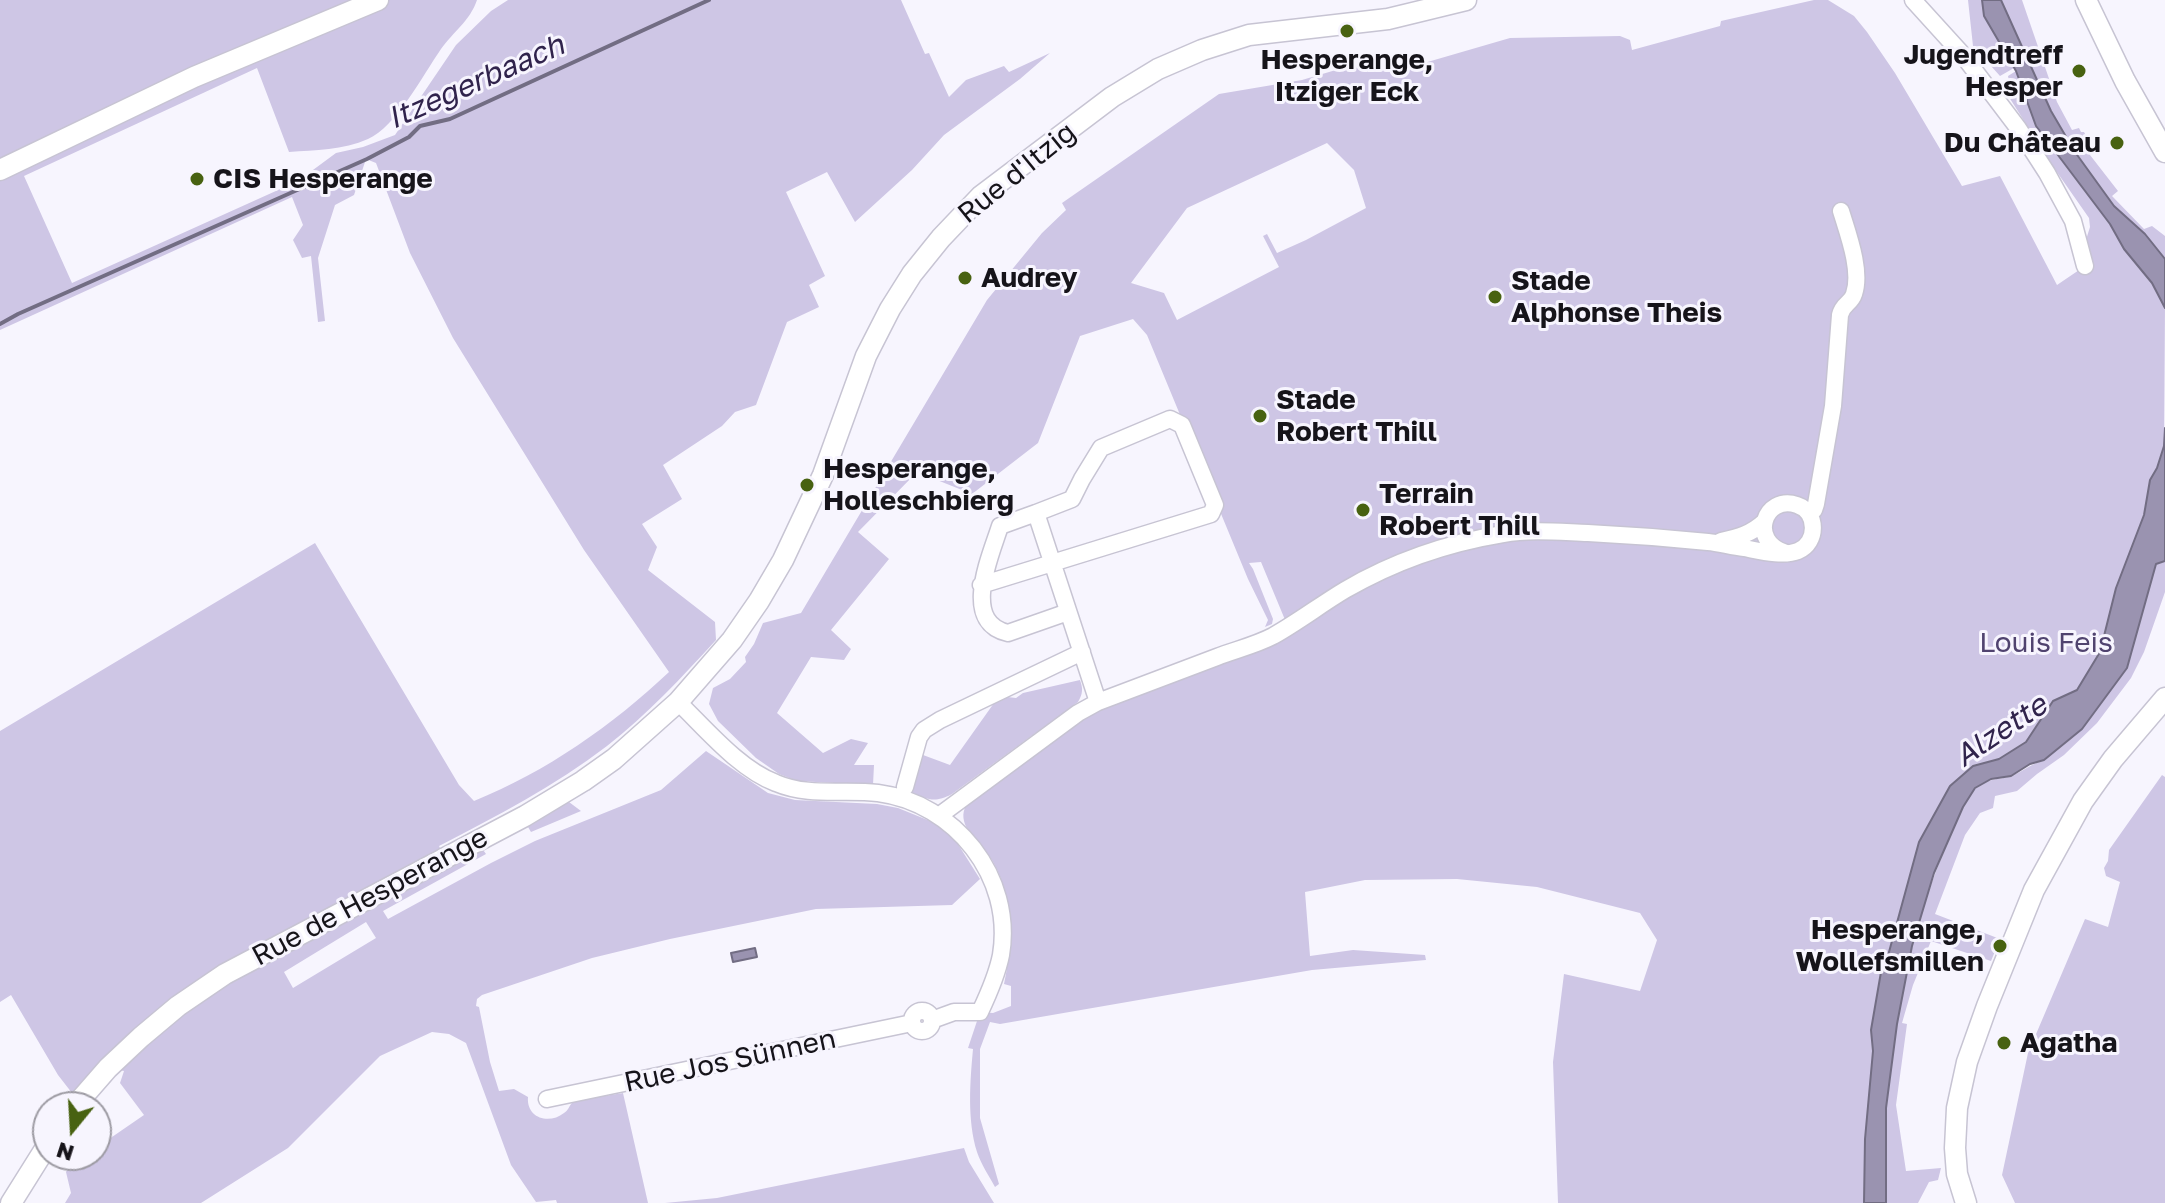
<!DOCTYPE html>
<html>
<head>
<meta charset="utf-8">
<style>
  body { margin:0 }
  #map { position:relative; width:2165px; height:1203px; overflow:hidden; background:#f7f5fe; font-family:"Golos Text",sans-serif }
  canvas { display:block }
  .north { position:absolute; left:32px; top:1091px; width:80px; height:80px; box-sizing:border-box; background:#f7f5fe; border:2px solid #9d9ba3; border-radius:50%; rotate:198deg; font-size:22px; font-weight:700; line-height:32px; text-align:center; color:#16141a }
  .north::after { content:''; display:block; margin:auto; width:28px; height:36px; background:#486211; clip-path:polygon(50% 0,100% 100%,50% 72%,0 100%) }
</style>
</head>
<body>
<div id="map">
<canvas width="2165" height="1203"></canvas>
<div class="north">N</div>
</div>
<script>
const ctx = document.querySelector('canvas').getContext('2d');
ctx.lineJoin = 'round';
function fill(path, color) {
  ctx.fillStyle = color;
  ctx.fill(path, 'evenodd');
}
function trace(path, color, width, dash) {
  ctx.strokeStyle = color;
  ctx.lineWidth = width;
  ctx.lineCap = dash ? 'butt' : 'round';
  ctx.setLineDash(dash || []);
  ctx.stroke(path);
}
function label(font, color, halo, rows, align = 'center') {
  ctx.font = font + ' "Golos Text",sans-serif';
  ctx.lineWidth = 6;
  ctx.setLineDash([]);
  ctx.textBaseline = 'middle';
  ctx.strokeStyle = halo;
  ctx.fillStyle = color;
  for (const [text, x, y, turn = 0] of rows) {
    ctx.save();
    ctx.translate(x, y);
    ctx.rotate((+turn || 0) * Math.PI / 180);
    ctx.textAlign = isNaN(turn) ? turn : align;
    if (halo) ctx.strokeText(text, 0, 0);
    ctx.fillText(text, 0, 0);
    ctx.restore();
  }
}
fill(new Path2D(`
  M0,0h477c-7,21 -24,32 -36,49 -18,26 -45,78 -73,90 -25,11 -53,11 -79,13l-32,-84 -233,108 48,107 226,-102 38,-28 27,-6 32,-12 61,-90 35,-34 17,-11h393l24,54 4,-1 20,44 17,-17 38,-14 5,6 41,-19 -30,26 -76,56 -32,35 -57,52 -28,-50 -41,20 39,84 -16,9 10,22 -32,15 -31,83 -21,7 -13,14 -59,39 19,34 -40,25 15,23 -9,23 67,52 1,18c-34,37 -69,75 -109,106 -52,40 -110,70 -168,100l6,12 36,-11 5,7 -103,57 5,8 103,-56 44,-22 126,-51 45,-39 62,42 27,7 82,4 21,4 37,15 21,18 24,38 -28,26 -136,4 -146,30 -78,19 -110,37 -5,4 -1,7 3,1 11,55 9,29 15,-2 14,8c-2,21 21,28 36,16 4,-2 5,-7 8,-10 8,-4 41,-8 51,-10l25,110h-91l-1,-3 -20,2 -25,-37 -45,-122 -17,-9 -17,-2 -52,24 -92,92 -87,55h-136l6,-10 -5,-21c7,-12 17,-17 30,-17v-7l48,-33 -24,-32 4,-12 -16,-3 -5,-10 -31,35 -14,-18 -47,-80 -11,7v-271l315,-188 144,242 15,16c72,-29 139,-76 195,-129l-85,-122 -131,-212 -43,-85 -34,-90 -10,-4 -12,36 -19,10 -17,53 7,63 -7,1 -7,-66 -9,2 -9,-18 10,-15 -11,-28 -292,133zM366,922l10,16 -83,50 -9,-16z
  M1814,0h14l26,16 13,16 28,41 67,113 38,-10 57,109 28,-19v-23l5,-16 -1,-9 -37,-53 -50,-79 7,-5 -1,-5 8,-5 20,55 74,98 14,25 28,34 13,25 -1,138 -7,22 -7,12 -6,35 -28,73 -16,64 -23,38 -24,12 -27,40 -27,17 -26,7 -54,76 -33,121 -5,9 -10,58 2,21 -8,88 -1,64h-306l-5,-141 11,-88 76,17 17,-51 -17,-27 -103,-26 -80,-8 -92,1 -60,12 5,64 43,-6 72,5 1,5 -114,10 -312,54 -10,-2 -10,27v69l19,66 -4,3c-6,-11 -14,-23 -18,-35 -10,-32 -7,-70 -4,-103l-5,-1 12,-36 13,1 18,-7v-20l-7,-2c9,-40 10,-85 -11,-122 -7,-14 -25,-25 -29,-41 -2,-9 1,-16 7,-22l128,-90 189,-82 -27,-65 -12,1 4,6 20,50 -1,5 -7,3 3,-7 -20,-41 -101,-244 -14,-16 -53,17 -42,107 -66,51 -55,-22 -59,60 31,27 -58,71 20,19 -7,11 -33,-3 -34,56 46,40 28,-14 17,4 -14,22h20l-1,20 -76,-4 -18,-7 -23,-16 -38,-37 -9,-17 4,-16 17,-9 16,-17 -1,-5 9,-13 9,-21 38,-10 186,-313 55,-67 24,-23 -4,-7 157,-109 83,-14 44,-13 54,3 110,-32 110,-2 10,4 2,10 88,-24 1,-5zM1327,143l27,27 12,38 -60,32 -29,13 -10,-19 -4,2 16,31 -102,53 -13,-27 -33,-10 56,-75z
  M1968,0h14l2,16 30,52 -14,8 -27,-30z
  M2001,0h21l35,102 15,28 7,-2 2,4h3l11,20 -5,3 28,36 -6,5 32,33 8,-3 13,10v23l-20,-25 -31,-28 -39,-54 -24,-41z
  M2165,561v31l-21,60 -13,26 -34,45 -33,32 -27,19 -20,17 -22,5 -2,12 -13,5 -15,22 -30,79 65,25 -9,22 -60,-20 -18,44 -11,38 5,1 -11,81 10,66 35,-3 -3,12 -9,2 -11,21h-32c-1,-32 -3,-65 0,-97 8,-92 27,-187 65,-271 6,-15 13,-37 26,-48 11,-9 22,-7 34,-11 11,-4 20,-12 33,-16l83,-92 29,-104z
  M1080,680c3,8 3,14 -2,22l-126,92c-17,9 -23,6 -40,-1 -2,-14 3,-26 11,-38l27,10 49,-69 17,2 7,-5z
  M2162,775l3,2v426h-150l-13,-28 26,-122 57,-134 23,8 12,-45 -14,-6 -2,-8 4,-7 1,-11z
  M569,802l12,9 -50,21 -3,-5z
  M964,1148l5,14 25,41h-329l52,-5z`), '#cec6e5');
const water = new Path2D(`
  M1982,0h19l50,111 24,41 39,54 31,28 20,25v49l-13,-25 -28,-34 -14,-25 -74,-98 -20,-55 -32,-55z
  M2165,428v133l-9,3 -29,104 -45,61 -38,31 -14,4 -19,12 -20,3 -16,9 -12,19 -29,66 -22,73 -15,78 -11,84v95h-22l1,-64 8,-88 -2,-21 10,-58 5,-9 33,-121 31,-56 23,-20 26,-7 27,-17 27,-41 24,-11 23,-38 16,-64 28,-73 6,-35 7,-12 7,-22z
  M755,948l2,9 -24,5 -2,-9z`);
fill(water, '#9a93b0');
trace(water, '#726d83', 2);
trace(new Path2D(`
  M0,324l18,-10 349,-155 42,-22 11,-11 30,-7 259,-119`), '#726d83', 4);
const minor = new Path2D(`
  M1913,0l49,54 56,74 29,45 26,48 12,45
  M1036,513l-36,13c-9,29 -40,96 8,107l60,-21
  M1809,513l5,-3 2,-6 17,-98 7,-91c3,-12 11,-11 14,-21 8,-23 -6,-60 -13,-83
  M1721,541c18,-4 30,-7 43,-19
  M981,585l230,-71 4,-9 -33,-80 -12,-6 -69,29 -19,31 -10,20 -36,14c21,63 41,126 62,189
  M678,702c28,27 61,67 98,81 33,14 67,6 102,10 77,10 136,84 123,162 -4,20 -12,38 -21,57h-26l-22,8
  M905,787l14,-50 5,-7 16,-10 142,-68
  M940,815l138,-102 20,-11c40,-15 79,-30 119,-45 18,-7 39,-12 56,-21 25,-14 47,-31 72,-46 48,-28 103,-47 158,-56 28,-5 57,-2 85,-1 40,2 80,5 120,9 12,1 24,5 36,6 16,3 39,9 54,3 20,-8 20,-39 -1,-46 -33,-11 -49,37 -11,48
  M912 1021a10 10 0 1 1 20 0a10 10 0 1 1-20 0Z
  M547,1099l365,-76`);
const major = new Path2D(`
  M2086,0l39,81 40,71
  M0,170l194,-93 184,-77
  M74,1107l34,-39 33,-31 37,-31 47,-32 300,-158 58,-35 31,-22 64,-57 54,-62 27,-39 24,-41 40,-85 43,-119 24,-47 22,-35 29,-36 40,-42 131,-99 46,-28 44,-19 47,-15 139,-16 78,-19
  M11,1203l37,-59
  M1966,1203l-9,-29 -2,-26 2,-40 10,-46 20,-56 47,-116 49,-89 30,-42 52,-61`);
trace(minor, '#c7c4d3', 19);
trace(major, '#c7c4d3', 23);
trace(minor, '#fff', 16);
trace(major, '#fff', 20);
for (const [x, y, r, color] of [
  [1347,31,8,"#486211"],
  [2079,71,8,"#486211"],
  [2117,143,8,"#486211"],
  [197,179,8,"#486211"],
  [965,278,8,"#486211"],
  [1495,297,8,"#486211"],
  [1260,416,8,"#486211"],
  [807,485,8,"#486211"],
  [1363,510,8,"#486211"],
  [2000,946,8,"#486211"],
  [2004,1043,8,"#486211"]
]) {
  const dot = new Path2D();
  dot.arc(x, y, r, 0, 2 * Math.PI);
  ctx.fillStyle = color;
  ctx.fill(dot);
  trace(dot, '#f7f5fe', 3);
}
label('bold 28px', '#16141a', '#f7f5fe', [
  ["Jugendtreff",2063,55,"right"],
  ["Hesper",2063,87,"right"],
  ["Hesperange,",1347,60,"center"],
  ["Itziger Eck",1347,92,"center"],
  ["Du Château",2101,143,"right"],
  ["CIS Hesperange",213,179],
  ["Audrey",981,278],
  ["Stade",1511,281],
  ["Alphonse Theis",1511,313],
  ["Stade",1276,400],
  ["Robert Thill",1276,432],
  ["Hesperange,",823,469],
  ["Holleschbierg",823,501],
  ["Terrain",1379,494],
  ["Robert Thill",1379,526],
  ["Hesperange,",1984,930,"right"],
  ["Wollefsmillen",1984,962,"right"],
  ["Agatha",2020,1043]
], 'left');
label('28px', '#16141a', '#f7f5fe', [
  ["Rue d'Itzig",1017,173,-39],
  ["Rue de Hesperange",370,897,-28],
  ["Rue Jos Sünnen",730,1061,-12]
]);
label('28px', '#50436f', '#f7f5fe', [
  ["Louis Feis",2046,643]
]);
label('italic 30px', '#30234c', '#f7f5fe', [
  ["Itzegerbaach",476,82,-24],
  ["Alzette",2001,731,-34]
]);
</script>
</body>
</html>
